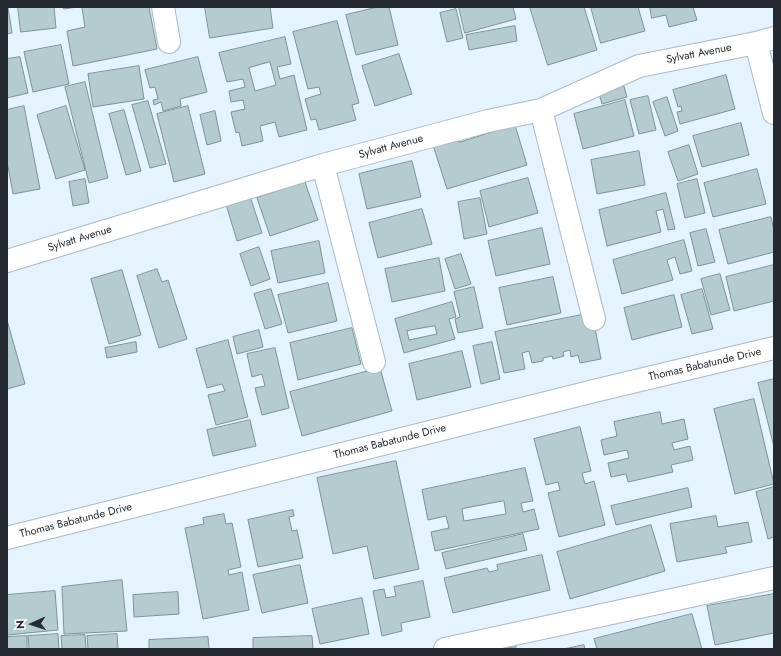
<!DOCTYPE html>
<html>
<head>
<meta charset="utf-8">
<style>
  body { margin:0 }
  #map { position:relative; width:781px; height:656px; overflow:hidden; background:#e4f3fd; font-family:Jost,sans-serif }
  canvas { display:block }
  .frame { position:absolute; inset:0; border:8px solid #242a2f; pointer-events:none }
  .north { position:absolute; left:12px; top:604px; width:40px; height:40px; -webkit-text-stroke:3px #fff; paint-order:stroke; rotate:267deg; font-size:11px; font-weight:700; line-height:16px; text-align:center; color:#242a2f }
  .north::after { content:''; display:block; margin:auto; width:14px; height:18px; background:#242a2f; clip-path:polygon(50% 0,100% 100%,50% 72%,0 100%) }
</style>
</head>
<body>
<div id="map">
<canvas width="781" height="656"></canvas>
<div class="frame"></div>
<div class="north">N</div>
</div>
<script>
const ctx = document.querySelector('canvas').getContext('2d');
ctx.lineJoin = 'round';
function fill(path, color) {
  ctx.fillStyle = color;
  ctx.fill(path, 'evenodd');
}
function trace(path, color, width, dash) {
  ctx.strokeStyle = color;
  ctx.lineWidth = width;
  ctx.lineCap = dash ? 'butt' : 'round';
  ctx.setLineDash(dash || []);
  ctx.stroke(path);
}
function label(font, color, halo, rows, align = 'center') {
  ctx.font = font + ' Jost,sans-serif';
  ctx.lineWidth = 3.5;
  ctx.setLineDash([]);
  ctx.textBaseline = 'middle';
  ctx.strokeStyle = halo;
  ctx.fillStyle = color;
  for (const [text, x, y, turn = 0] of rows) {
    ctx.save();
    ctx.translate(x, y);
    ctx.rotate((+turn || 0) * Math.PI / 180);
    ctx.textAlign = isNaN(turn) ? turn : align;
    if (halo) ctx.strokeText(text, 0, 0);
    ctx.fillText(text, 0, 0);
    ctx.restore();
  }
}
const building = new Path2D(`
  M7,7h1l4,26 -5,1z
  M18,7h36l2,21 -35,4z
  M63,7h14l-13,2z
  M89,7h60l8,42 -84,17 -6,-35 18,-4 -3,-19z
  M205,7h65l3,21 -63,10z
  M378,7h11l9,38 -42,10 -10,-40z
  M459,7h54l3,12 -51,14z
  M530,7h54l13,43 -49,15z
  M591,7h47l7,24 -44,12z
  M650,7h43l4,13 -28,7 -3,-12 -14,3z
  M456,9l7,29 -16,4 -7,-29z
  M337,21l22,82 -7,2 4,15 -37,10 -3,-11 -5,1 -6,-21 16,-5 -2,-7 -11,2 -15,-57z
  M515,26l2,15 -48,9 -3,-15z
  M285,37l6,27 -14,3 3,12 14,-4 13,55 -28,7 -4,-15 -15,4 3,15 -21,5 -3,-14 -3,1 -5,-21 14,-3 -2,-9 -12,2 -2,-11 16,-4 -2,-8 -16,3 -8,-29zM270,62l6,23 -21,6 -6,-23z
  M61,45l8,39 -36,8 -9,-40z
  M399,54l13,40 -37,12 -13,-40z
  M20,57l8,36 -21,5v-39z
  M198,57l9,35 -27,7 1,7 -18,5 -2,-9 -7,3 -1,-5 5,-1 -3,-12 -5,1 -5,-18z
  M139,66l5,33 -51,8 -5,-33z
  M726,75l9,34 -55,15 -3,-12 5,-1 -1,-5 -3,1 -5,-17z
  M85,82l23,96 -19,5 -24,-96z
  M623,83l4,14 -25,7 -4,-14z
  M648,96l8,34 -17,4 -9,-34z
  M667,97l11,34 -13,5 -12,-34z
  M625,100l9,36 -51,13 -9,-35z
  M148,101l18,63 -16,4 -18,-63z
  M24,106l16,83 -27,5 -6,-33v-51z
  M66,106l19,64 -29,9 -19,-64z
  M188,106l17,68 -31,8 -17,-68z
  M124,110l17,61 -15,4 -17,-61z
  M215,111l6,30 -14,4 -7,-30z
  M741,123l8,32 -47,12 -9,-31z
  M515,125l12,40 -80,24 -15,-47 25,-7 2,7z
  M689,145l9,29 -20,7 -10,-29z
  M639,151l6,34 -48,9 -6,-34z
  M412,161l9,36 -54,12 -8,-35z
  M757,169l9,35 -53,13 -9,-34z
  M528,178l10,35 -49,14 -9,-36z
  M85,179l4,24 -16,3 -4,-24z
  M697,179l8,34 -20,5 -8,-34z
  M305,182l13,38 -48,16 -13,-38z
  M666,193l9,36 -7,1 -5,-21 -7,2 5,21 -54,14 -8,-36z
  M250,196l12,37 -25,8 -11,-37z
  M480,198l7,36 -23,5 -6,-37z
  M422,209l10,35 -54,14 -9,-35z
  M771,217l3,14v21l-46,12 -9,-34z
  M542,228l8,36 -54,12 -8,-35z
  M706,229l9,33 -17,4 -8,-33z
  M684,240l8,31 -12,3 -5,-17 -8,3 6,20 -51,14 -9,-34z
  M319,241l6,32 -47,10 -7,-32z
  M259,247l11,32 -19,7 -11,-32z
  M461,254l10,30 -16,5 -10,-30z
  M439,258l6,33 -53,11 -7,-33z
  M774,265v36l-40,10 -8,-34z
  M157,269l5,13 6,-2 19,59 -28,9 -22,-72z
  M122,270l19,65 -32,9 -18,-65z
  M720,274l10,36 -19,5 -10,-36z
  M553,277l8,36 -54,12 -8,-37z
  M328,283l9,38 -49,12 -10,-38z
  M474,287l9,41 -25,5 -3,-14 5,-2 -6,-25z
  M271,289l11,35 -17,5 -11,-35z
  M702,289l11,40 -21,5 -11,-39z
  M674,295l8,32 -50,13 -8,-32z
  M452,302l4,15 -7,2 6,20 -51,14 -9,-34zM435,326l2,8 -28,6 -2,-9z
  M592,313l9,46 -21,4 -2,-8 -7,2 -1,-7 -7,2 1,4 -11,3 -1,-3 -9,2v3l-11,2 -3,-12 -7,2 3,16 -21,4 -9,-41z
  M7,320l18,64 -18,5z
  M352,328l9,36 -63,16 -8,-37z
  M259,330l4,17 -26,7 -4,-17z
  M228,340l20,77 -32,8 -8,-30 17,-4 -3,-7 -15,4 -11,-39z
  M136,342l1,10 -30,6 -2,-10z
  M492,342l8,37 -19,5 -8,-38z
  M275,348l14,60 -27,7 -7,-27 10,-2 -3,-12 -10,3 -5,-23z
  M462,351l9,36 -54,13 -8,-36z
  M380,368l12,43 -90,25 -12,-44z
  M774,379v68l-16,-64z
  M754,399l20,85 -39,10 -21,-85z
  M660,412l2,12 22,-5 4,20 -16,4 2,7 16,-4 3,14 -22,5 2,7 -45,10 -2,-8 -15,3 -3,-14 21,-5 -2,-8 -23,5 -3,-15 16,-4 -3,-14z
  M250,420l6,26 -43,10 -6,-26z
  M580,427l11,44 -9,2 3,11 9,-3 11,44 -46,12 -11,-44 12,-3 -2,-8 -12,3 -12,-46z
  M396,461l23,108 -45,10 -7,-33 -34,8 -16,-76z
  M525,468l8,33 -12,2 2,9 11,-3 5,20 -104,22 -4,-19 18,-4 -3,-12 -18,4 -6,-30zM504,501l2,13 -42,7 -2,-12z
  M774,487v50l-6,2 -12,-47z
  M688,488l4,19 -76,18 -5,-19z
  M293,510l1,6 -5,1 3,14 5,-1 6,28 -45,9 -10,-47z
  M224,514l2,10 6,-1 9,44 -13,3 1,5 13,-3 7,38 -46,9 -18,-91 19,-4 -1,-6z
  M716,516l2,11 30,-5 4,20 -27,5 2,6 -50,9 -7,-38z
  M651,525l14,46 -95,28 -13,-47z
  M523,534l4,16 -81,19 -4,-16z
  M542,555l8,35 -97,23 -9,-35 43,-10 2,4 9,-2 -1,-5z
  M300,565l8,38 -46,10 -9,-38z
  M122,580l5,51 -63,3 -2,-47z
  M423,581l7,36 -29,6 1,8 -20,5 -9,-45 11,-2 2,9 10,-2 -2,-9z
  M55,591l3,39 -51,5v-40z
  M178,592l1,22 -45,3 -1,-22z
  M774,594v39l-59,12 -8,-39z
  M362,598l7,36 -49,10 -8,-35z
  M692,614l10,35h-105l-3,-10z
  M58,634l1,15h-30l-1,-13z
  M117,634l1,15h-30l-1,-13z
  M85,635l1,14h-24l-1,-13z
  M27,636v13h-20v-12z
  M312,636l1,13h-60v-11z
  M208,637l1,12h-60v-9z
  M584,645l1,4h-21z
  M516,647v2h-16z`);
fill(building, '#b4cccf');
trace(building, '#7c9395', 1);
const minor = new Path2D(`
  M163,7l6,35
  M756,43l18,70
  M541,110l53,209
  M323,165l51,197
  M7,261l316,-96 165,-44 53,-11 98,-44 117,-23 18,-5
  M7,538l587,-147 180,-43
  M445,649l329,-71`);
trace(minor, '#a9bac7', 24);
trace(minor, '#fff', 22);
label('11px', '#242a2f', '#fff', [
  ["Sylvatt Avenue",699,54,-11],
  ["Sylvatt Avenue",391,147,-15],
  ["Sylvatt Avenue",80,239,-17],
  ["Thomas Babatunde Drive",705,365,-13],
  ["Thomas Babatunde Drive",390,442,-14],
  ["Thomas Babatunde Drive",76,521,-14]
]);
</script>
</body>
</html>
